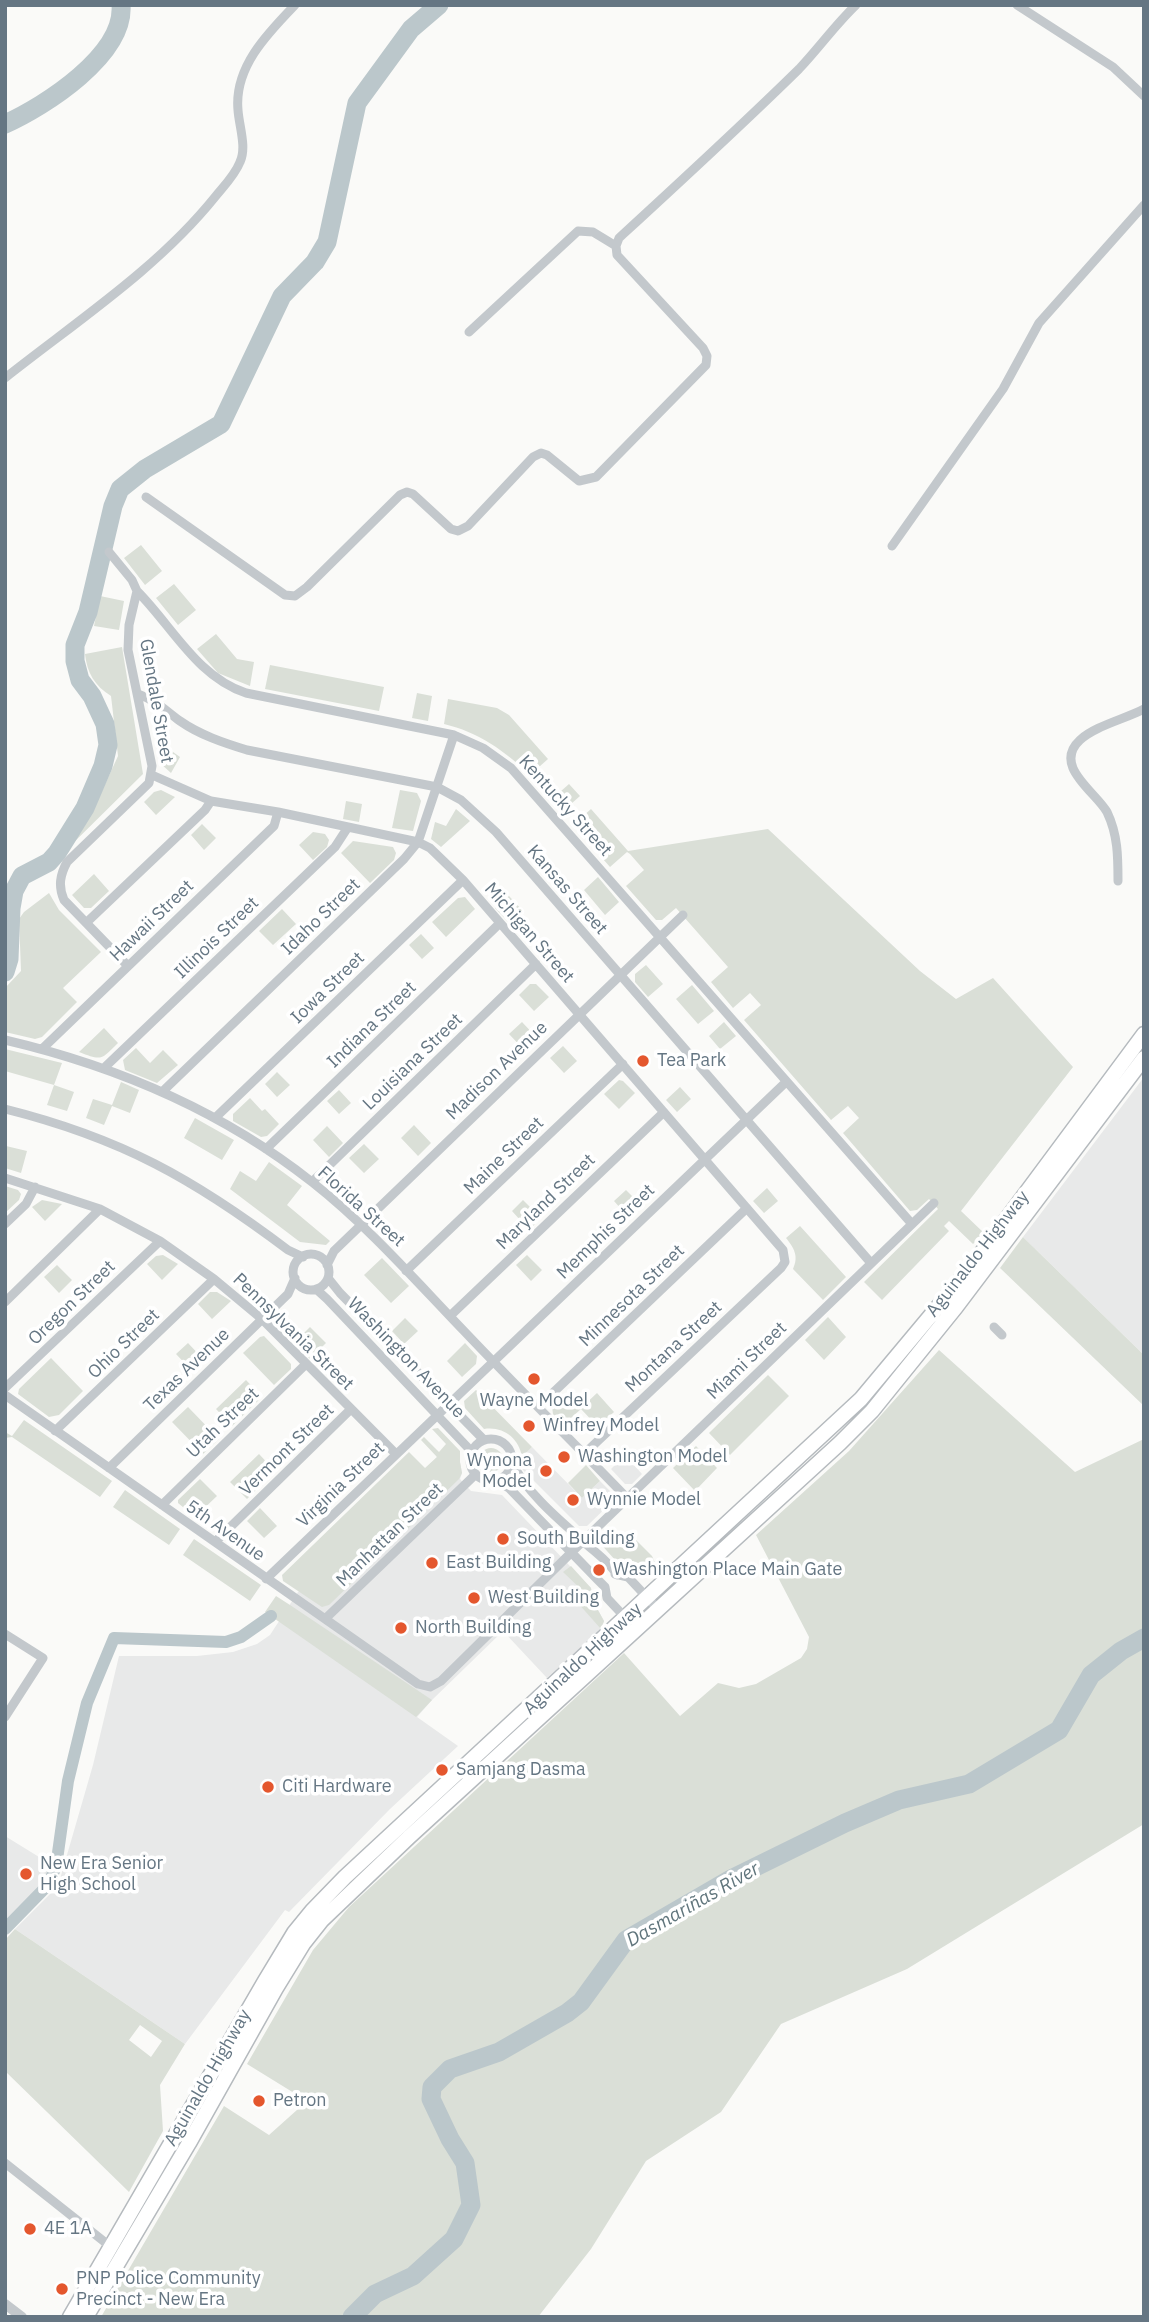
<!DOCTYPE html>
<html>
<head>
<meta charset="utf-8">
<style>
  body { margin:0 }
  #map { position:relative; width:1149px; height:2322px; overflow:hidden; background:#fafaf8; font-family:"IBM Plex Sans",sans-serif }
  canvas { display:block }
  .frame { position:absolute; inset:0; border:7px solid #657683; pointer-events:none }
</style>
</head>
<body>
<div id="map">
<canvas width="1149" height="2322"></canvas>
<div class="frame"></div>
</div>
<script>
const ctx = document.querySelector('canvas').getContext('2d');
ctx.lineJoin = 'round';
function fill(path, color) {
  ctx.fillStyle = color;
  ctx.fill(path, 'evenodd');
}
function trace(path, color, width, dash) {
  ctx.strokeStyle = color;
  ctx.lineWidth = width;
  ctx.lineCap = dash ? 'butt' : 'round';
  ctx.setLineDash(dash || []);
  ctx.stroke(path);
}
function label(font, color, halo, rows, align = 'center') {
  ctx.font = font + ' "IBM Plex Sans",sans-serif';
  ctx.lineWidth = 7;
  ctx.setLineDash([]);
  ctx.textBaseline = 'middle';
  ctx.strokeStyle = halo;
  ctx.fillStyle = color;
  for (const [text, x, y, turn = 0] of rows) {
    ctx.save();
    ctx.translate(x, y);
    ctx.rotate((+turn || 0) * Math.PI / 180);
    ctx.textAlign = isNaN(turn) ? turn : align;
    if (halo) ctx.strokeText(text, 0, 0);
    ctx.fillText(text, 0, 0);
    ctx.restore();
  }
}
fill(new Path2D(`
  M1144,1077v278l-121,-118z
  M532,1447l50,51 18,-17 14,14v5l-27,26h-8l-57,-57v-12z
  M460,1451v11l2,11 -2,6 11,12 31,4 89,93 2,13 11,20 -3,8 -54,49 -44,-47 -71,69 -15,17 41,29 -68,63 -101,103 -4,-2 -100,134 -170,-115 43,-43 35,-121 26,-109h78l36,-4 24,-8 13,-9 28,-43 139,-135 -1,-2z
  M625,1455l17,19 -10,10h-7l-14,-15z
  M5,1836l47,29 -9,19 -38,39z`), '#e8e9e9');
fill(new Path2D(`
  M141,545l21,26 -17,14 -21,-27z
  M174,584l22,26 -18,15 -22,-27z
  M100,596l24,5 -5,29 -25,-4z
  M216,634l21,25 17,3 -4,24 -32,-13 -21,-24z
  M122,647l21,127 -86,85 39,-55 22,-48 -7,-60c-16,-10 -24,-23 -26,-42z
  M270,665l114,22 -5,24 -114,-22z
  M417,693l15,3 -4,25 -16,-3z
  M448,699l49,9 12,7 39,44 -18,16c-25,-24 -52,-43 -86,-51z
  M155,739l25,18 -9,16 -11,-10z
  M569,784l11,12 -18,16 -11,-12z
  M161,790l14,7 -19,18 -12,-13 10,-10z
  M400,790l17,3 4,8 -8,30 -21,-3z
  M346,801l16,3 -3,18 -16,-3z
  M456,809l14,12 -29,26 -10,-8 4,-17 11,4z
  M591,809l37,42 140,-22 152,142 36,28 37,-21 80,89 -112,144 23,22 -11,11 -24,-23 -5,5 5,5 -67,69 -18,-18 74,-73 -9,-10 -12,11 -7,1 -67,-78 16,-15 -11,-12 -17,14 -87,-100 17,-15 -11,-12 -17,15 -22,-26 17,-15 -52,-59 -14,12h-6l-30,-34 18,-16 -14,-16 -3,-2 -17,15 -37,-42z
  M202,824l14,14 -12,12 -13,-15z
  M313,832l12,2 4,6 -2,7 -14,13 -14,-15z
  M353,841l40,6 3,6 -2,7 -24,23 -29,-30z
  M94,874l15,17 -18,17h-7l-12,-13z
  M598,877l21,25 -14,13 -21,-25z
  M49,893l10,17 42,42 -38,36 14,14 -35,35 -7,2 -30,-7v-44l16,-17 -2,-52 5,-7z
  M509,896l13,14 -14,12 -13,-14z
  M465,897l10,12 -29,28 -14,-15 26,-24z
  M282,909l14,15 -23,21 -14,-14z
  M421,934l13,14 -12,11 -13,-14z
  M646,965l17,19 -15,13 -13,-15v-8z
  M530,984h6l13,13 -15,14 -15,-16z
  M692,985l22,26 -16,13 -22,-25z
  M522,1022l17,18 -13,12 -17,-18z
  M724,1022l12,14 -16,13 -11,-13z
  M104,1028l14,15c-17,17 -16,18 -39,9z
  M563,1046l14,15 -13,12 -14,-15z
  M136,1048l14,15 13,-13 15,15 -21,18 -32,-13 -2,-10z
  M5,1049l57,14 -8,22 20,7 -7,19 -20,-6 7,-20 -49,-14z
  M277,1072l13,13 -13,12 -12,-13z
  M619,1080l4,1 12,12 -16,16 -15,-15z
  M121,1082l18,8 -9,23 -18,-7 -8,19 -18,-7 7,-19 19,6z
  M680,1087l11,12 -14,13 -11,-12z
  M339,1090l12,13 -12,11 -12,-13z
  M250,1098l12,13 3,-2 14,15 -12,12 -6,1 -28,-16v-7z
  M195,1118l39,22 -12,20 -38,-22z
  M414,1125l17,18 -13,13 -17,-18z
  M327,1126l16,17 -14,14 -16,-17z
  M364,1144l15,15 -15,14 -15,-15z
  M6,1146l21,5 -6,22 -16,-5z
  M269,1162l33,24 -15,19 43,36 -4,4 -26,-3 -70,-53 10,-18 16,10z
  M5,1186l13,4 3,4 -2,6 -14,13z
  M767,1188l11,13 -14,12 -11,-12z
  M626,1190l16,16 -13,12 -15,-17z
  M42,1200l20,4 -17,17 -13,-14z
  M523,1200l18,18 -12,12 -17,-19z
  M800,1226l46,51 -23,23 -30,-31c6,-13 1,-21 -7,-31z
  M1023,1237l121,118v51l-144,-138z
  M163,1255l15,9 -16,16 -15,-16 9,-8z
  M527,1255l15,15 -11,11 -15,-16z
  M382,1258l27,28 -18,17 -27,-28z
  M57,1265l15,15 -13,13 -15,-16z
  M210,1292h7l14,9 -19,18 -14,-15z
  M828,1317l18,20 -22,23 -19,-20z
  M405,1318l13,13 -14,13 -12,-13z
  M310,1327l16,16 -16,16 -16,-16z
  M264,1336l27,28v5l-17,16 -31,-32 17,-16z
  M188,1343l17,18 -12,11 -17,-18z
  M465,1343l12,13 -1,8 -14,13 -15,-16z
  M939,1350l136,122 69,-33v385l-237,145 -126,55 -60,88 -75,49 -55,88 -53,68h-437l123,-211 45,29 38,-34 -60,-37 66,-114 36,-43 275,-254 56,63 38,-33 21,5 17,-4 45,-26 6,-9 2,-12 -53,-102 93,-84z
  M51,1358l32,33 -24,24 -10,2 -31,-23 1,-5z
  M768,1375l21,21 -59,59 -21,-22z
  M246,1380l16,17 -30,29 -16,-17z
  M476,1390l56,57 -10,10c-3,-19 -19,-31 -38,-28l-19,-21 -1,-7z
  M567,1393l14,15 16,-15 17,19 -16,15 -17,-18 -18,16 -10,-11 -1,-7z
  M188,1407l31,32 -16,15 -31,-32z
  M24,1420l88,61 -12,16 -88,-60 -7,1v-6l7,4z
  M438,1428l22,23v11l2,11 -3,6 -130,126 -7,2 -39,-26 -1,-6 127,-123 16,16 12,-11 -16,-17 3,-3 15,15 7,-8 -14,-15z
  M696,1446l21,22 -22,23 -22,-23z
  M479 1460a12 12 0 1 1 24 0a12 12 0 1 1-24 0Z
  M259,1454l16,17 -28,28 -17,-17z
  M586,1465l14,16 -18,17 -14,-15z
  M200,1479l17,17 -22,21 -17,-14v-3z
  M125,1490l55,39 -11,16 -56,-38z
  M260,1508l17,18 -13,12 -17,-17z
  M611,1528l14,14 7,-6 20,20 8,18 -13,-3 -14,-10h-17l-18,-20z
  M194,1539l67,46 -11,16 -67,-46z
  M571,1566l20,22 2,13 11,20 -3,8 -24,-27 8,-9 -22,-21z
  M276,1596l14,9 142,95 -16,17 -151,-105z
  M15,1929l170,115 -25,41 3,46 -34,61 -124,-121v-131zM140,2025l22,16 -11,16 -22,-17z`), '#dadfd7');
trace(new Path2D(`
  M5,1929l42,-43 9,-19 12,-86 19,-78 27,-65 112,4 15,-5 30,-21`), '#bbc7cb', 12);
trace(new Path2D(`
  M5,124c40,-18 120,-69 116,-119
  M5,972l4,-13 2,-51 3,-17 8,-15 27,-14 8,-9 28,-45 18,-42 5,-21 -3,-21 -13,-28 -12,-16 -5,-19v-16l13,-33 25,-106 7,-17 25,-20 76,-45 61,-128 33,-34 12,-20 30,-139 54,-74 28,-24
  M352,2317l23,-23 38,-18 41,-37 17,-34 -6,-42 -15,-24 -19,-40 1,-12 18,-18 49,-17 68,-39 14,-11 45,-62 105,-61 114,-56 54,-23 70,-16 90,-54 32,-55 30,-24 23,-13`), '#bbc7cb', 19);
trace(new Path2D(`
  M600,1562l6,7`), '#d5d9db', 9, [9, 4.5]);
const primary = new Path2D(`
  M70,2317l195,-336 29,-48 18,-22 33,-34 516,-478 107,-128 176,-237
  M86,2317l103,-174 87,-155 27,-44 19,-24 87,-83 431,-394 32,-32 84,-104 188,-249`);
trace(primary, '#b5babe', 17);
trace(new Path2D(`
  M1017,5l96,62 31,29
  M469,332l109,-101 15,1 23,14
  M5,378c72,-57 153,-110 210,-181 9,-11 20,-22 25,-35 7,-15 -1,-36 -2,-52 -4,-43 30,-77 57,-105
  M146,497l139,98 10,1 12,-9 93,-92 7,-3 6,2 38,35 7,2 10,-5 65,-69 8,-4 6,2 32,26 17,-4 110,-112 1,-9 -4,-8 -86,-93 -1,-9 3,-8c61,-56 121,-111 180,-169 20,-21 36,-44 57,-64
  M892,546l111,-157 36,-66 105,-118
  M109,552l23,28 5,11c35,35 60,86 109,102l208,42 29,13 28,20 401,456
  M138,694c19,7 27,16 42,27 20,14 44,22 67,29l190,37 24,13 35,32 375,431
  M152,775l59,26 67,11 140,30 12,6 33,32 320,370 2,12 -4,6 -197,186
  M1118,881c0,-24 0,-46 -11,-69 -11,-20 -55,-46 -27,-72 15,-14 45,-21 64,-31
  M86,923l119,-113 6,-9
  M128,966l-64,-66c-6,-14 -4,-25 3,-38l82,-79 3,-17 -24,-116 1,-25 8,-34
  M5,1040c111,26 217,71 307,142 56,44 103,98 152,149 53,56 109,111 163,167
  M42,1049l232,-223 4,-14
  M104,1068l231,-221 13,-20
  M162,1092l242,-233 14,-17 36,-107
  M5,1109c116,29 189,70 283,141l15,7
  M215,1118l248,-238
  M266,1149l234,-226
  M5,1178l95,31 60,32 54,38 48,40 134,135
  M312,1182l224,-218
  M5,1224l21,-20 9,-17
  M293 1272a18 18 0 1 1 36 0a18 18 0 1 1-36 0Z
  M327,1265l7,-14 349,-336
  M406,1271l217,-207
  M328,1278l12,15 144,147
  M316,1289l11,10 145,153
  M5,1302l95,-93
  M450,1316l214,-204
  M994,1327l8,8
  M5,1388l155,-147
  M5,1395l413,289 12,3 11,-6 142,-140 351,-338
  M538,1407l209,-199
  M55,1431l159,-152
  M470 1460a21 21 0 1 1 42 0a21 21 0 1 1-42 0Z
  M512,1462c13,29 46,57 70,78 12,12 26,20 35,35
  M109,1468l179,-174 7,-16
  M495,1480l14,8 88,91 8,8 2,11 29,31
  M162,1505l144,-141
  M215,1542l136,-133
  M615,1574l13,3 30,32
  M266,1579l520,-497
  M325,1619l151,-145
  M5,1634l38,24 -38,59
  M5,2163l106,84`), '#c3c8cc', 9);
trace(new Path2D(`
  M5,2304l17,13`), '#c3c8cc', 10);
trace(primary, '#fff', 14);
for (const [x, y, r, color] of [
  [643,1061,7,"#e4572e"],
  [534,1379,7,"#e4572e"],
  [529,1426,7,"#e4572e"],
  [564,1457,7,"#e4572e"],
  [546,1471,7,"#e4572e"],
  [573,1500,7,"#e4572e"],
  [503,1539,7,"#e4572e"],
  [432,1563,7,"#e4572e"],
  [599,1570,7,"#e4572e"],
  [474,1598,7,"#e4572e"],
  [401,1628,7,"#e4572e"],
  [442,1770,7,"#e4572e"],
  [268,1787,7,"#e4572e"],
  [26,1874,7,"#e4572e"],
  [259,2101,7,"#e4572e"],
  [30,2229,7,"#e4572e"],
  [62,2289,7,"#e4572e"]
]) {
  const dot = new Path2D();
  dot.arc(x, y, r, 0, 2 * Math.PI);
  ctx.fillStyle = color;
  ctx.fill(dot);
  trace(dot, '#fff', 2.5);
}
label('18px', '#657683', '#fff', [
  ["Glendale Street",156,701,80],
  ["Kentucky Street",565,806,48],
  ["Kansas Street",567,890,49],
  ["Idaho Street",321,917,-44],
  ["Hawaii Street",152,921,-44],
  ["Michigan Street",529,933,49],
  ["Illinois Street",217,938,-44],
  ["Iowa Street",328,988,-44],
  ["Indiana Street",372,1025,-44],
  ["Louisiana Street",413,1062,-44],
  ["Madison Avenue",497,1071,-44],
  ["Maine Street",504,1156,-44],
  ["Maryland Street",546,1202,-44],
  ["Florida Street",361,1207,42],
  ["Memphis Street",606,1232,-44],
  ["Aguinaldo Highway",978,1254,-52],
  ["Minnesota Street",632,1296,-44],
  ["Oregon Street",72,1303,-44],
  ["Pennsylvania Street",293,1332,44],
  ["Ohio Street",124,1344,-44],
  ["Montana Street",674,1347,-43],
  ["Washington Avenue",406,1358,46],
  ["Miami Street",747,1361,-44],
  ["Texas Avenue",187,1370,-44],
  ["Utah Street",223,1423,-44],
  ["Vermont Street",287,1450,-44],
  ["Virginia Street",341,1485,-44],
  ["5th Avenue",225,1531,35],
  ["Manhattan Street",390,1535,-44],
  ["Aguinaldo Highway",583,1659,-43],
  ["Aguinaldo Highway",208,2078,-60]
]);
label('18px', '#657683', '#fff', [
  ["Tea Park",657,1061],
  ["Wayne Model",534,1401,"center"],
  ["Winfrey Model",543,1426],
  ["Washington Model",578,1457],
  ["Wynona",532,1461,"right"],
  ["Model",532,1482,"right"],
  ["Wynnie Model",587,1500],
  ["South Building",517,1539],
  ["East Building",446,1563],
  ["Washington Place Main Gate",613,1570],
  ["West Building",488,1598],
  ["North Building",415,1628],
  ["Samjang Dasma",456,1770],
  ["Citi Hardware",282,1787],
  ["New Era Senior",40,1864],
  ["High School",40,1885],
  ["Petron",273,2101],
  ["4E 1A",44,2229],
  ["PNP Police Community",76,2279],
  ["Precinct - New Era",76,2300]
], 'left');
label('italic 19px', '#60757c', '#fff', [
  ["Dasmariñas River",693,1905,-30]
]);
</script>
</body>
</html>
